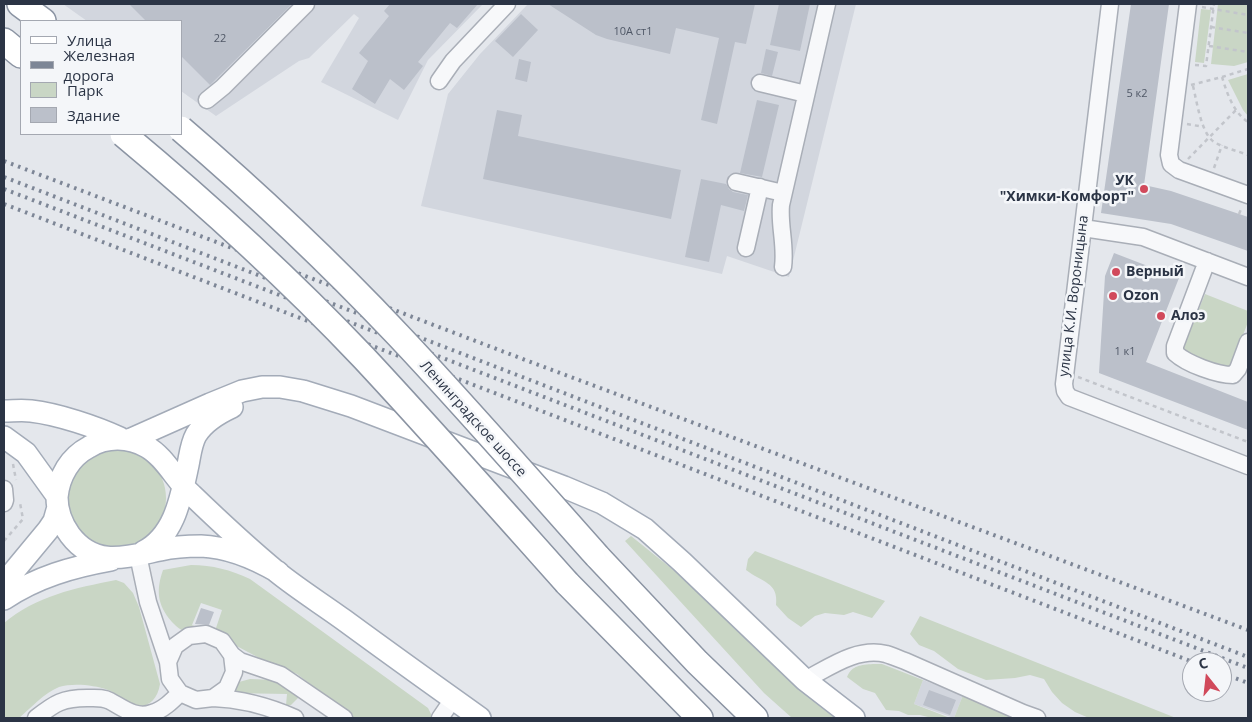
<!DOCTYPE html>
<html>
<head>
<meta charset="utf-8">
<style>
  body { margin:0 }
  #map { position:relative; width:1252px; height:722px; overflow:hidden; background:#e4e7ec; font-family:"Open Sans",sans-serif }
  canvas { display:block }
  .frame { position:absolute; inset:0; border:5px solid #2b3445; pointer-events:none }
  .legend { position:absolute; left:20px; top:20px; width:162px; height:115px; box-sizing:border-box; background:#f4f6f9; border:1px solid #a4a8b1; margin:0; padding:6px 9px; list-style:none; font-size:15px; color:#2b3445 }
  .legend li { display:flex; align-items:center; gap:10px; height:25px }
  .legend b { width:25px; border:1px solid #a4a8b1 }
  .north { position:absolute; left:1182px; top:652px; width:50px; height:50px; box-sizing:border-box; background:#f4f6f9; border:1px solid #a4a8b1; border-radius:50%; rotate:344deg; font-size:14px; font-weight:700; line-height:20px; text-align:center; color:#2b3445 }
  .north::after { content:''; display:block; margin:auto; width:18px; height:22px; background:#d1495b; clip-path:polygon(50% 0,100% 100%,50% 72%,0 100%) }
</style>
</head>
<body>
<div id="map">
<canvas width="1252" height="722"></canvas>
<div class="frame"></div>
<ul class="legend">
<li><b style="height:6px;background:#fff"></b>Улица</li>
<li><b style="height:6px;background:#7d8696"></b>Железная дорога</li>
<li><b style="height:14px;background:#c9d6c5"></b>Парк</li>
<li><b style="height:14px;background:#bbc0ca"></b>Здание</li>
</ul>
<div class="north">С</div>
</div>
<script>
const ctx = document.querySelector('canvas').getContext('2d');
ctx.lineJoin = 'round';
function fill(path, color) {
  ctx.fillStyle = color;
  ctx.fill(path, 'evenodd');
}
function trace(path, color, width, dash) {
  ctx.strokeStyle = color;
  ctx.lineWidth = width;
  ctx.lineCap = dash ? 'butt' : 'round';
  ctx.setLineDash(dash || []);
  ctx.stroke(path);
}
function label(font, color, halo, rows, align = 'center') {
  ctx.font = font + ' "Open Sans",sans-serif';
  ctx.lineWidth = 5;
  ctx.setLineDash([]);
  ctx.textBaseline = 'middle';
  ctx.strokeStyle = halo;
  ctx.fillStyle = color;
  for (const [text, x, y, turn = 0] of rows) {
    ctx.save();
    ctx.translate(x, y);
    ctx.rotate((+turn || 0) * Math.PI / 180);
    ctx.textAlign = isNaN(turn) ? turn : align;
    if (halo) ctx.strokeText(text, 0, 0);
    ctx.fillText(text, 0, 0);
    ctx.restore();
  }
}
fill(new Path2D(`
  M63,4h420l-55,56 -30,60 -77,-38 38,-64 -5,-4 -45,44 -10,3 -83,55 -35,-25v-70h-94z
  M528,4h328l-67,273 -62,-21 -5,18 -301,-68 27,-112 32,-40z
  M923,680l40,15 -9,23 -40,-14z`), '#d2d6de');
fill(new Path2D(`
  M1218,4h30v58l-14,4 -23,-2z
  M1201,9l10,1 -7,53 -9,-1z
  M1248,74v42l-5,-6 -15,-30z
  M1205,294l43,17v11l-18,47 -48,-18z
  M68 498a49 49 0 1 1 98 0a49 49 0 1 1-98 0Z
  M631,536l61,49 44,45 64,57 39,31h-47l-28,-25 -139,-152z
  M755,551l130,50 -13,17 -19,-6 -9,3 -19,-2 -10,3 -14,11 -13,-9 -12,-13c3,-23 -15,-23 -30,-35l2,-11z
  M191,565c22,0 39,5 59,14l178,129 3,6v4h-77l-57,-44 -34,-14 -49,-26 8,-24 -21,-7 -9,22 12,5c-6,0 -14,2 -20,1 -4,-1 -9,-6 -12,-9 -15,-17 -16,-32 -9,-52z
  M116,580l8,3 9,10 6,14 21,77c-3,20 -18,28 -36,18 -6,-3 -9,-10 -16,-12 -14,-5 -35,-7 -49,-3 -15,6 -28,21 -40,31h-15v-95c32,-27 71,-35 112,-43z
  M920,616l256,102h-87l-14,-6 -13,-9 -10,-11 -8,-13 -14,-4 -15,3 -29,2 -28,-11 -24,-18 -15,-6 -9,-11z
  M873,664h9l41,16 -9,24 36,14h-18l-12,-3h-12l-9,-4 -13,-1 -11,-17 -12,-4 -16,-12c5,-12 14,-12 26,-13z
  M250,679l26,1 23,17 -8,8h-5l1,-11 -58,-1 10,-11z
  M963,695l64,23h-73z`), '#c9d6c5');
fill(new Path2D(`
  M129,4h163l-82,81 -29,-29v-35h-35z
  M390,4h88l-21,24 -7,-5 -32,39 5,4 -19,24 -14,-11 -15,25 -23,-15 16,-28 -9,-8 30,-37 -5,-5z
  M548,4h207l-9,40 -11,-2 -18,82 -16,-4 18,-82 -43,-10 -6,26 -63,-15 -11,-4z
  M779,4h31l-10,47 -30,-6z
  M1131,4h38l-25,181 27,6 77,26v34l-77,-27 -70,-11z
  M521,14l17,16 -25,27 -18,-16z
  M766,49l12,3 -6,24 -11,-3z
  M519,59l12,3 -4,20 -12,-3z
  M757,100l22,5 -17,72 -22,-4z
  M497,110l25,5 -4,21 163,34 -10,49 -188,-40z
  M701,179l25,5 3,5 4,3 15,3 -4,16 -23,-6 -12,57 -24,-5z
  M1114,253l65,25 -33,84 102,40v28l-149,-57 6,-97z
  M201,608l13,4 -5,13 -14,-1z
  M929,690l27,10 -6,15 -27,-10z`), '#bbc0ca');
const minor = new Path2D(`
  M1110,4l-46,380 1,7 4,6 179,69
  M1188,4l-19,151 2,9 8,6 69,25
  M439,81l14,-20 54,-57
  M760,83l46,11
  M207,100l16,-13 83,-83
  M736,182l47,11
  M1083,228l60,9 105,40
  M746,248l14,-61
  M1207,261l-32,85v7c12,11 42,22 58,22l5,-6 10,-27
  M783,267c3,-22 -4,-41 -2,-62l46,-201
  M4,489l1,11 -1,3
  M138,555l10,47 20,60 2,17 10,14 16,7 17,-2 14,-10 7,-16 -2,-17
  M168,662l7,-16 14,-10 17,-2 16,7 10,14 8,6 41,14 63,43
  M805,680c25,-13 52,-33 81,-26 7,2 13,5 19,7l118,52 14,5
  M213,698c29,1 55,8 82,20
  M36,718c19,-15 27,-20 51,-20 8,0 16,-1 23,3 13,7 26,18 42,12 11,-3 20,-12 28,-20
  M440,718l13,-19`);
const major = new Path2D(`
  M4,411c9,0 18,-1 27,0 27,3 65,16 89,27
  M4,437l22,16 31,43
  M129,440l81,-36 32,-13 20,-4h18l23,4 48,15 213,81 38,16 43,26 37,33 123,118 49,38
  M143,552c32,-16 38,-55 45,-87 2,-10 3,-21 8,-30 8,-13 23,-22 36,-28
  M278,572c-24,-14 -49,-25 -77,-26 -14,0 -28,1 -41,4 -34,7 -65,18 -90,-15 -8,-11 -13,-25 -13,-38 2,-21 13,-40 32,-50 18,-11 40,-10 58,0 18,10 29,34 45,48 27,26 56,53 85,77 21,17 45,32 67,48 45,33 91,66 136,98
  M4,583l44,-53 6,-9 4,-14
  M4,599c33,-22 68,-32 107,-39`);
const highway = new Path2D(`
  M20,4l23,17
  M4,41l17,14
  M597,556l100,106 58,56
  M567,583l133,135`);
trace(minor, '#a9aeb7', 19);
trace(major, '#a3abb8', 24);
trace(highway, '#8b94a3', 28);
trace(new Path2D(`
  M1202,7l46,8
  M1211,27l37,6
  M1209,46l39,6
  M1195,65l11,1 8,-62
  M1222,77l26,-8
  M1191,85l31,-8c5,16 11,35 26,45
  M1193,86c4,16 8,47 21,56 10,6 24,9 34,13
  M1187,124l17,3
  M1188,159l48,-49
  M1214,168l8,-23
  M1239,214l3,-7
  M1078,377l170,65
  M13,464l3,16
  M4,541l19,-22 -3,-16`), '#c2c5cb', 2.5, [4, 4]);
trace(minor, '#f7f8fa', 16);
trace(major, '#fff', 21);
trace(highway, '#fff', 25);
trace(new Path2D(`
  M4,161l524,200 720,269
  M4,177l1244,480
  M4,189l1244,479
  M4,204l1189,458
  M1222,673l26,10`), '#7d8696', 4, [2.5, 5]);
const highwayBridge = new Path2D(`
  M181,129c76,65 148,133 217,206 68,72 133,147 199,221
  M123,134c84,70 165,144 241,224 69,74 136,150 203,225`);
trace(highwayBridge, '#8b94a3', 28, []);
trace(highwayBridge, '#fff', 25);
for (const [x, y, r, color] of [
  [1144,189,5,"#d1495b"],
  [1116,272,5,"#d1495b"],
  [1113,296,5,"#d1495b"],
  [1161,316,5,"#d1495b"]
]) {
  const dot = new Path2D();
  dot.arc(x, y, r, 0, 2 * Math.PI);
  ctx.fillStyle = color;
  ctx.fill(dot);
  trace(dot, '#f4f6f9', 2);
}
label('11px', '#4f5766', null, [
  ["10A ст1",633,32],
  ["22",220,39],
  ["5 к2",1137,94],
  ["1 к1",1125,352]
]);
label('bold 14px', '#2b3445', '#f4f6f9', [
  ["УК",1134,181,"right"],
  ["\"Химки-Комфорт\"",1134,197,"right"],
  ["Верный",1126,272],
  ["Ozon",1123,296],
  ["Алоэ",1171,316]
], 'left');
label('14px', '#2b3445', '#f4f6f9', [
  ["улица К.И. Вороницына",1074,296,-83],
  ["Ленинградское шоссе",473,419,48]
]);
</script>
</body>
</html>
